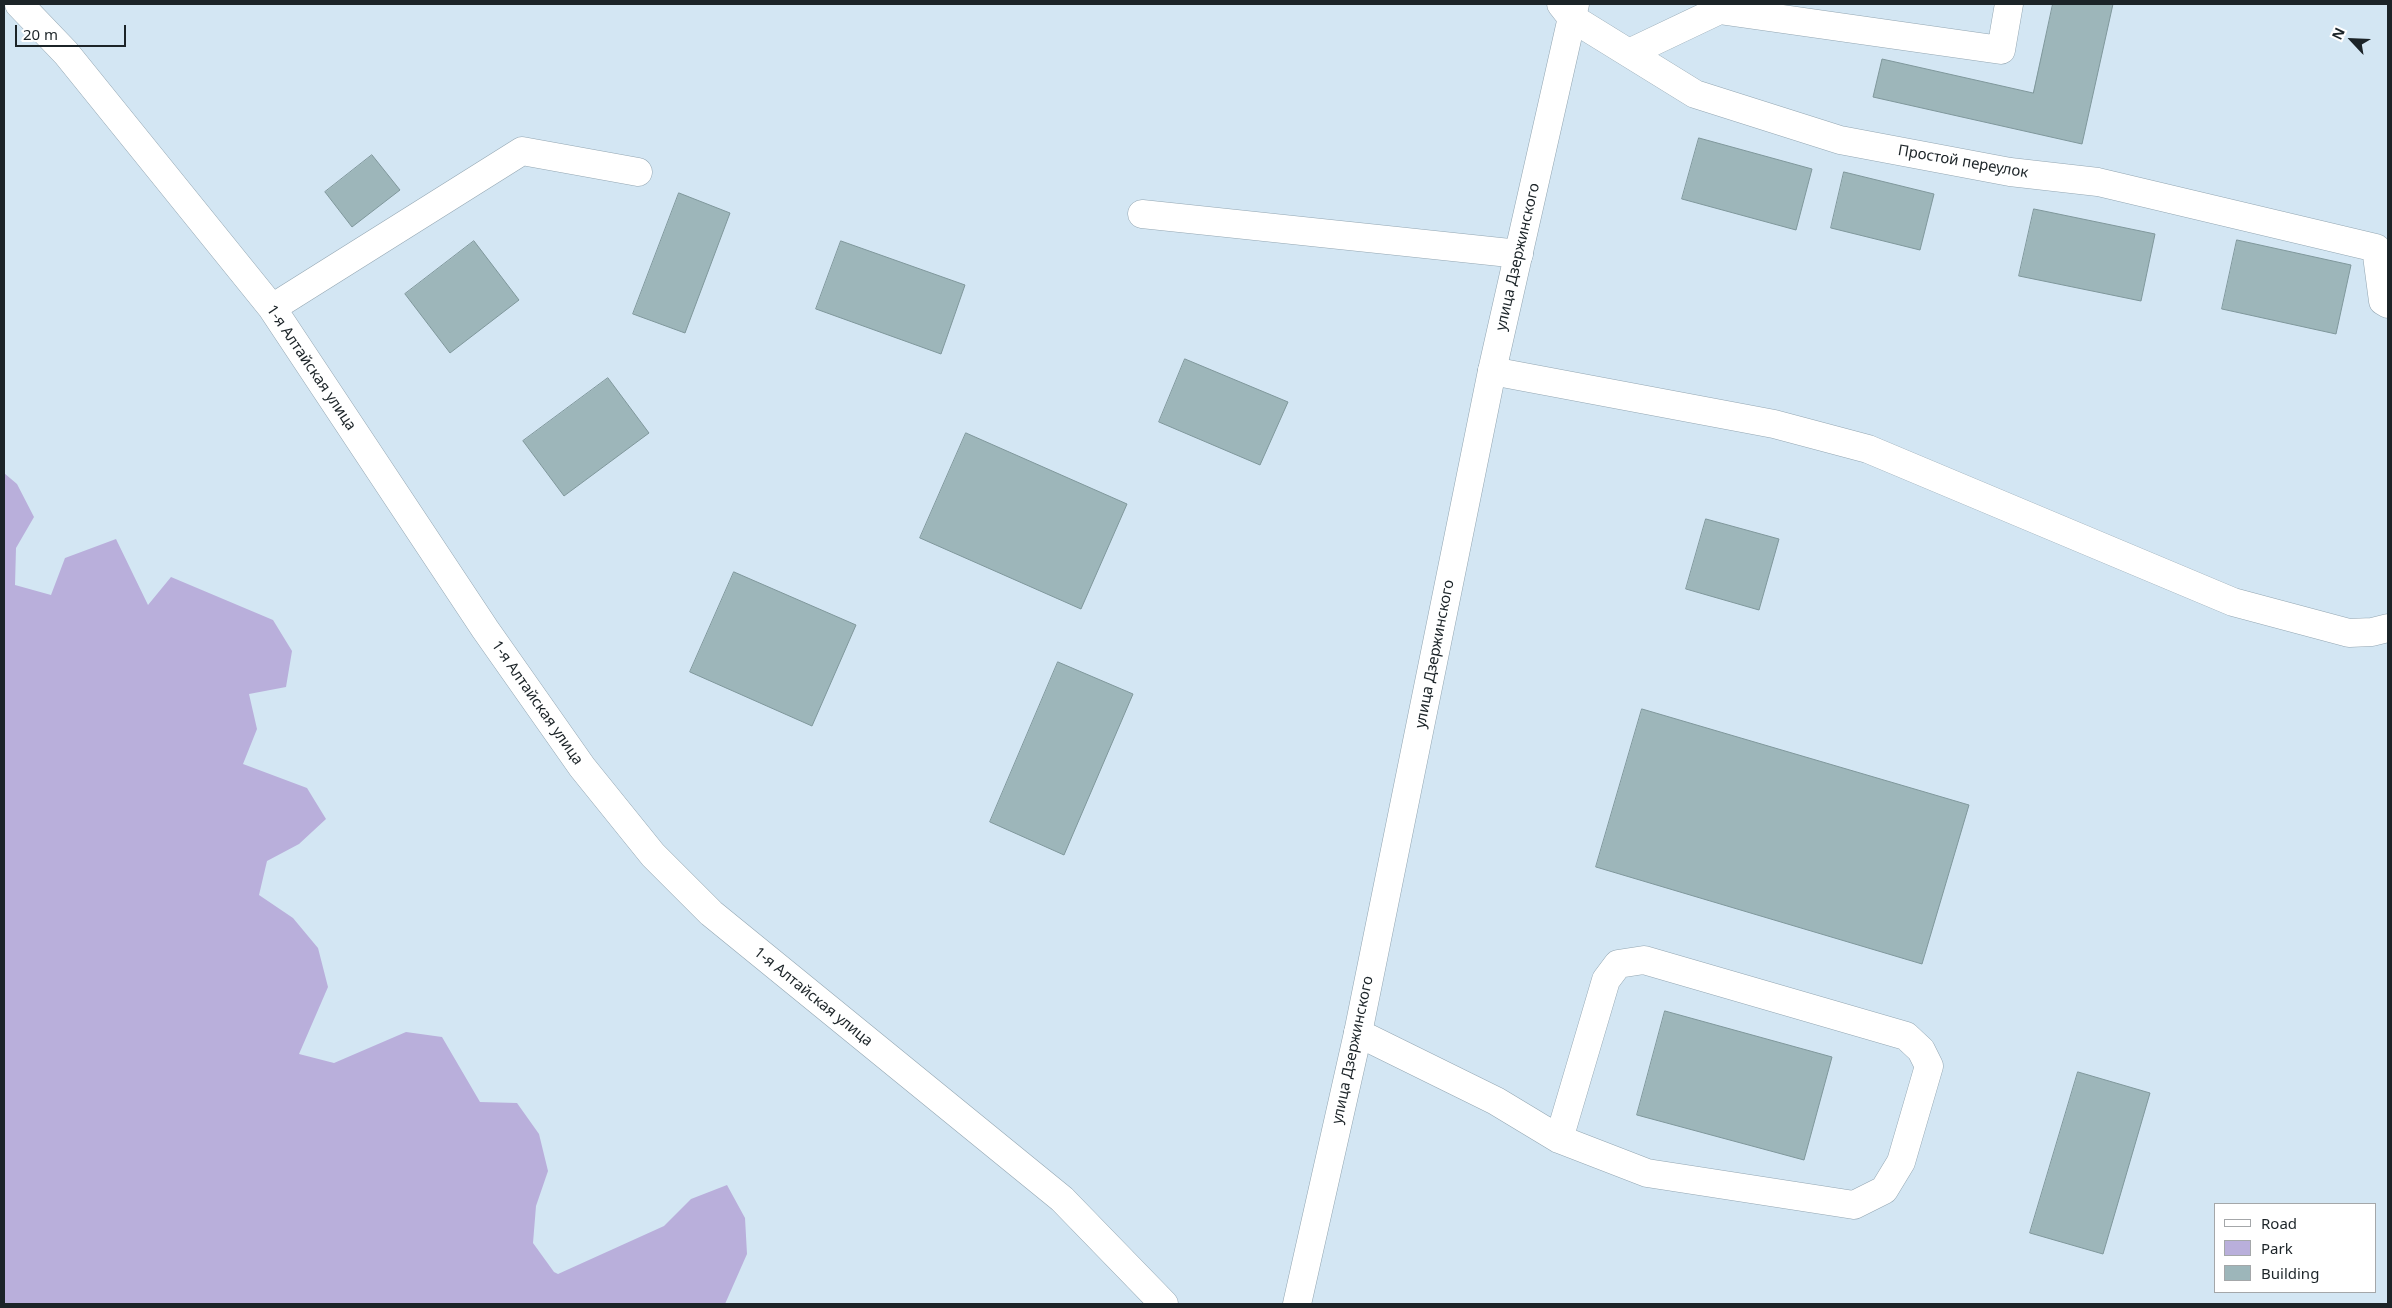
<!DOCTYPE html>
<html>
<head>
<meta charset="utf-8">
<style>
  body { margin:0 }
  #map { position:relative; width:2392px; height:1308px; overflow:hidden; background:#d3e6f3; font-family:"Noto Sans",sans-serif }
  canvas { display:block }
  .frame { position:absolute; inset:0; border:5px solid #1c2428; pointer-events:none }
  .legend { position:absolute; left:2214px; top:1203px; width:162px; height:90px; box-sizing:border-box; background:#fff; border:1px solid #a4a7a9; margin:0; padding:6px 9px; list-style:none; font-size:15px; color:#1c2428 }
  .legend li { display:flex; align-items:center; gap:10px; height:25px }
  .legend b { width:25px; border:1px solid #a4a7a9 }
  .north { position:absolute; left:2327px; top:15px; width:50px; height:50px; -webkit-text-stroke:4px #fff; paint-order:stroke; rotate:295deg; font-size:14px; font-weight:700; line-height:20px; text-align:center; color:#1c2428 }
  .north::after { content:''; display:block; margin:auto; width:18px; height:22px; background:#1c2428; clip-path:polygon(50% 0,100% 100%,50% 72%,0 100%) }
  .scale { position:absolute; left:15px; top:25px; width:111px; height:22px; box-sizing:border-box; border:2px solid #1c2428; border-top:0; padding-left:6px; font-size:15px; line-height:18px; white-space:nowrap; color:#1c2428; -webkit-text-stroke:4px #fff; paint-order:stroke }
</style>
</head>
<body>
<div id="map">
<canvas width="2392" height="1308"></canvas>
<div class="frame"></div>
<ul class="legend">
<li><b style="height:6px;background:#fff"></b>Road</li>
<li><b style="height:14px;background:#b9afdb"></b>Park</li>
<li><b style="height:14px;background:#9db6ba"></b>Building</li>
</ul>
<div class="north">N</div>
<div class="scale">20 m</div>
</div>
<script>
const ctx = document.querySelector('canvas').getContext('2d');
ctx.lineJoin = 'round';
function fill(path, color) {
  ctx.fillStyle = color;
  ctx.fill(path, 'evenodd');
}
function trace(path, color, width, dash) {
  ctx.strokeStyle = color;
  ctx.lineWidth = width;
  ctx.lineCap = dash ? 'butt' : 'round';
  ctx.setLineDash(dash || []);
  ctx.stroke(path);
}
function label(font, color, halo, rows, align = 'center') {
  ctx.font = font + ' "Noto Sans",sans-serif';
  ctx.lineWidth = 5;
  ctx.setLineDash([]);
  ctx.textBaseline = 'middle';
  ctx.strokeStyle = halo;
  ctx.fillStyle = color;
  for (const [text, x, y, turn = 0] of rows) {
    ctx.save();
    ctx.translate(x, y);
    ctx.rotate((+turn || 0) * Math.PI / 180);
    ctx.textAlign = isNaN(turn) ? turn : align;
    if (halo) ctx.strokeText(text, 0, 0);
    ctx.fillText(text, 0, 0);
    ctx.restore();
  }
}
fill(new Path2D(`
  M4,473l13,11 17,33 -18,31 -1,37 36,10 14,-37 51,-19 32,66 23,-28 102,43 19,31 -6,36 -37,7 8,35 -14,35 64,24 19,31 -27,25 -32,17 -8,34 34,23 25,30 10,39 -29,67 35,9 72,-31 36,5 38,65 37,1 22,31 9,37 -12,35 -3,37 21,29 4,2 106,-48 27,-27 36,-14 18,33 2,36 -22,50h-721z`), '#b9afdb');
const building = new Path2D(`
  M2053,4h60l-31,140 -209,-47 9,-38 151,34z
  M1699,138l113,31 -16,61 -114,-31z
  M372,155l28,35 -48,37 -27,-35z
  M1844,172l90,22 -14,56 -89,-22z
  M679,193l51,20 -45,120 -52,-19z
  M2034,209l121,25 -14,67 -122,-25z
  M2237,240l114,25 -15,69 -114,-25z
  M474,241l45,59 -69,53 -45,-59z
  M841,241l124,44 -24,69 -125,-45z
  M1185,359l103,43 -28,63 -101,-43z
  M608,378l41,55 -85,63 -41,-55z
  M966,433l161,71 -46,105 -161,-71z
  M1706,519l73,20 -20,71 -73,-21z
  M734,572l122,53 -44,101 -122,-54z
  M1058,662l75,32 -69,161 -74,-33z
  M1642,709l327,96 -47,159 -326,-97z
  M1665,1011l167,46 -28,103 -167,-45z
  M2078,1072l72,21 -47,161 -73,-21z`);
fill(building, '#9db6ba');
trace(building, '#7f979b', 1);
const minor = new Path2D(`
  M19,4l47,49 206,255 213,321 97,138 71,88 58,58 351,286 102,105
  M1561,4l11,14 123,76 145,46 170,32 88,10 278,66 7,53 5,3
  M1719,10l282,40 8,-46
  M1629,53l103,-49
  M1142,214l377,40
  M272,308l250,-157 116,21
  M1492,371l282,53 94,25 365,153 116,31 23,-1 16,-4
  M1358,1033l138,68 63,38 88,34 207,32 30,-15 17,-28 28,-96 -8,-16 -15,-14 -262,-76 -26,4 -12,16 -47,159`);
const major = new Path2D(`
  M1297,1304l61,-271 134,-662 83,-367`);
trace(minor, '#93a6b2', 29);
trace(major, '#93a6b2', 29);
trace(minor, '#fff', 28);
trace(major, '#fff', 28);
label('15px', '#1c2428', '#fff', [
  ["Простой переулок",1963,162,10],
  ["улица Дзержинского",1518,257,-77],
  ["1-я Алтайская улица",311,368,56],
  ["улица Дзержинского",1435,654,-79],
  ["1-я Алтайская улица",537,703,55],
  ["1-я Алтайская улица",813,997,39],
  ["улица Дзержинского",1353,1050,-78]
]);
</script>
</body>
</html>
